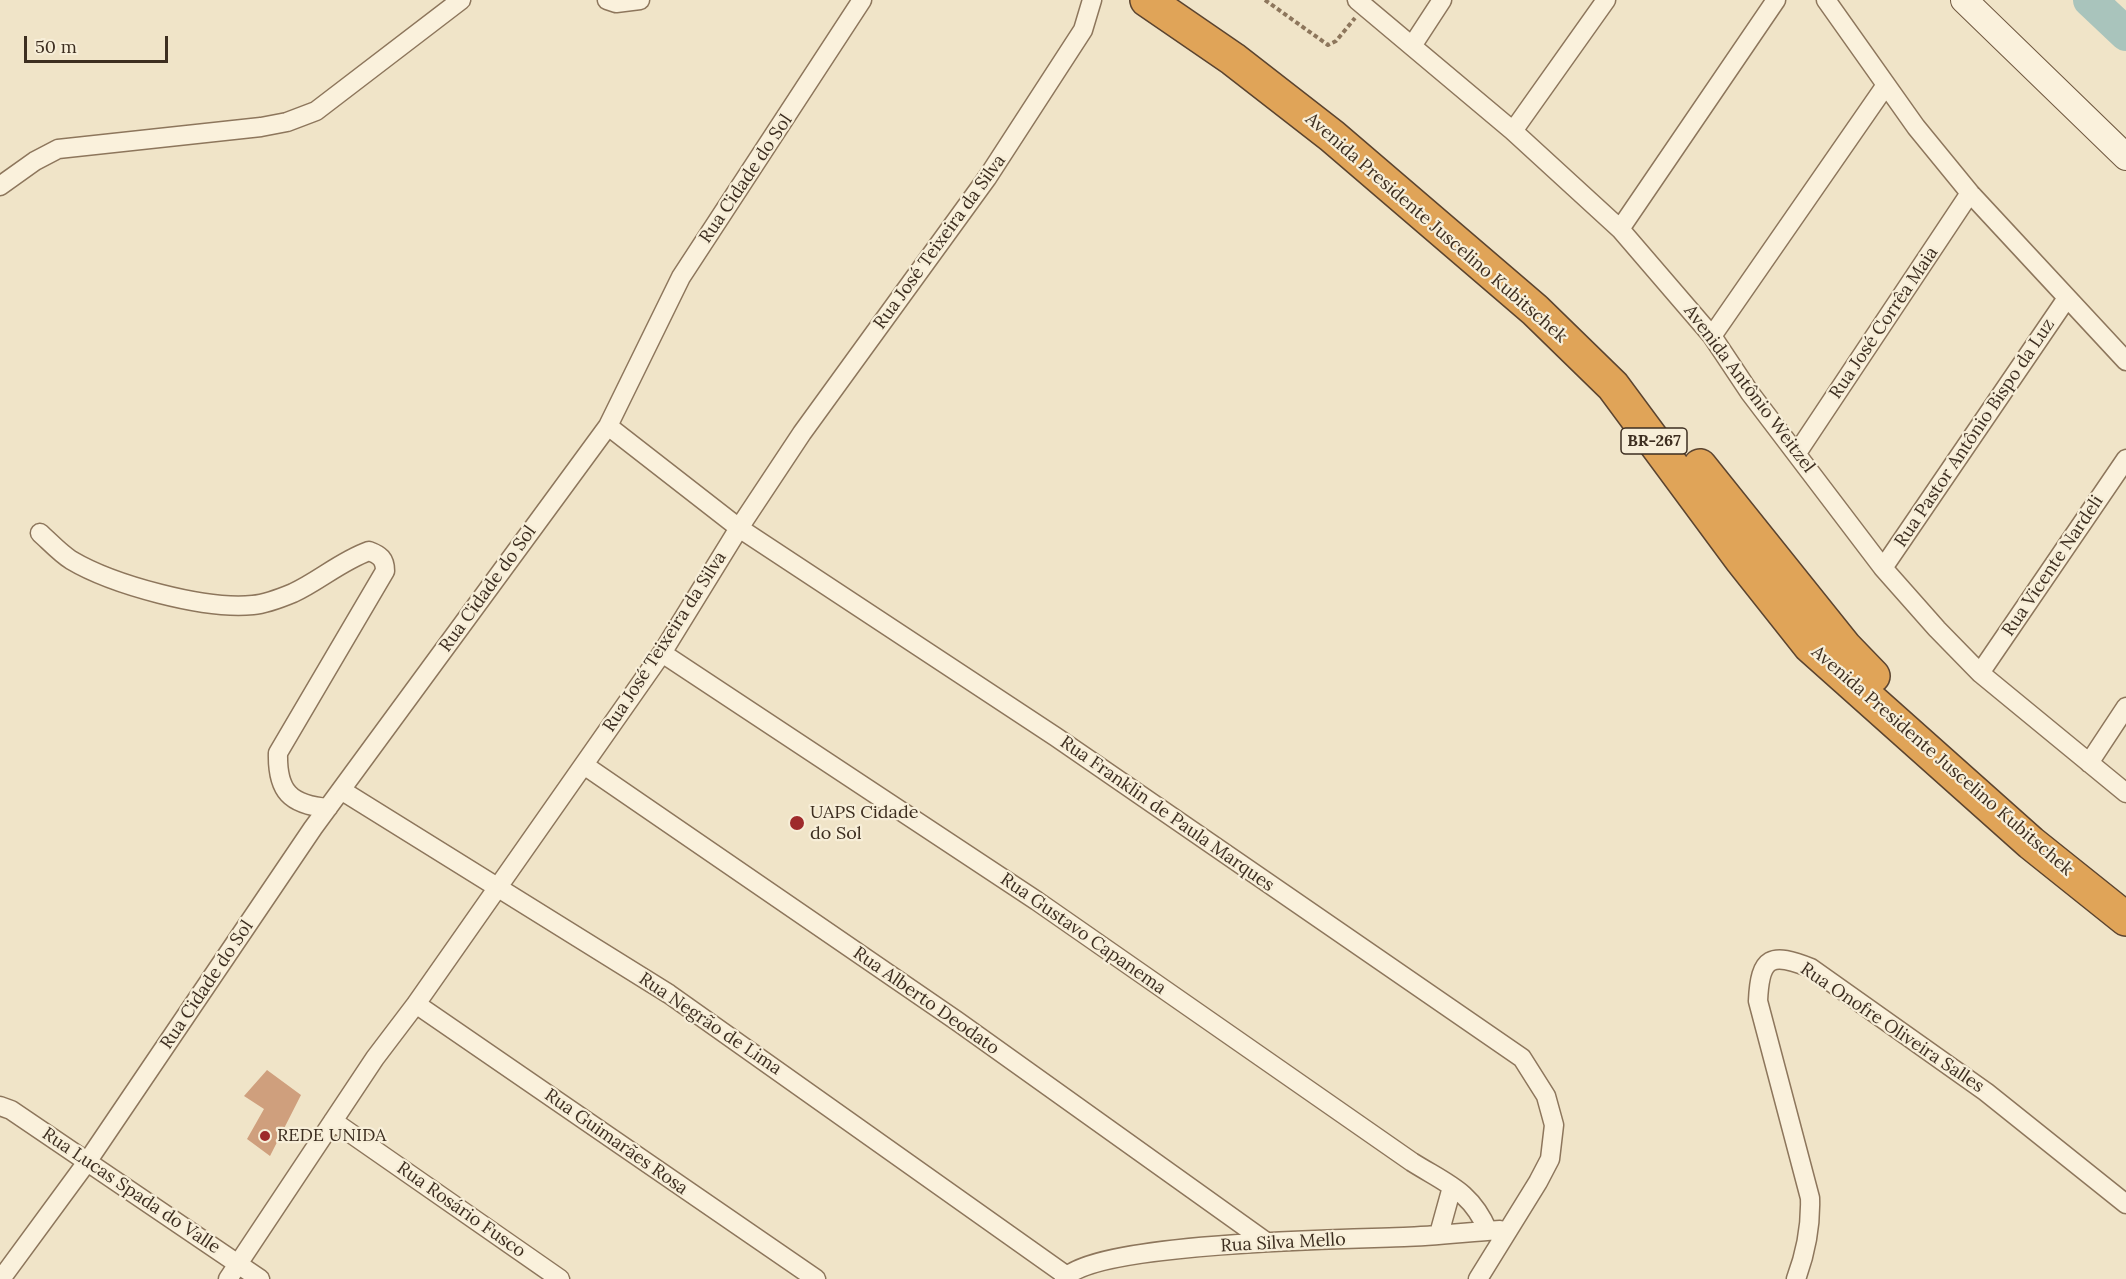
<!DOCTYPE html>
<html>
<head>
<meta charset="utf-8">
<style>
  body { margin:0 }
  #map { position:relative; width:2126px; height:1279px; overflow:hidden; background:#f0e4c8; font-family:Lora,serif }
  canvas { display:block }
  .scale { position:absolute; left:24px; top:36px; width:144px; height:27px; box-sizing:border-box; border:3px solid #3d2e20; border-top:0; padding-left:8px; font-size:18px; line-height:21px; white-space:nowrap; color:#3d2e20; -webkit-text-stroke:4px #f7eed8; paint-order:stroke }
</style>
</head>
<body>
<div id="map">
<canvas width="2126" height="1279"></canvas>
<div class="scale">50 m</div>
</div>
<script>
const ctx = document.querySelector('canvas').getContext('2d');
ctx.lineJoin = 'round';
function trace(path, color, width, dash) {
  ctx.strokeStyle = color;
  ctx.lineWidth = width;
  ctx.lineCap = dash ? 'butt' : 'round';
  ctx.setLineDash(dash || []);
  ctx.stroke(path);
}
function fill(path, color) {
  ctx.fillStyle = color;
  ctx.fill(path, 'evenodd');
}
function label(font, color, halo, rows, align = 'center') {
  ctx.font = font + ' Lora,serif';
  ctx.lineWidth = 4.5;
  ctx.setLineDash([]);
  ctx.textBaseline = 'middle';
  ctx.strokeStyle = halo;
  ctx.fillStyle = color;
  for (const [text, x, y, turn = 0] of rows) {
    ctx.save();
    ctx.translate(x, y);
    ctx.rotate((+turn || 0) * Math.PI / 180);
    ctx.textAlign = isNaN(turn) ? turn : align;
    if (halo) ctx.strokeText(text, 0, 0);
    ctx.fillText(text, 0, 0);
    ctx.restore();
  }
}
trace(new Path2D(`
  M2090,0l36,34`), '#a9c4bc', 34);
fill(new Path2D(`
  M267,1070l34,25 -31,61 -23,-17 17,-30 -20,-13z`), '#cf9f7d');
const street = new Path2D(`
  M607,0l9,3 24,-3
  M1357,0l156,131 107,98 92,107 38,57 133,175 54,61 43,44 146,120
  M1826,0l90,127 54,66 156,168
  M1412,46l30,-46
  M1513,131l93,-131
  M0,186l35,-25 23,-12 203,-22 26,-5 29,-11 145,-111
  M1620,229l156,-229
  M1712,336l174,-251
  M608,426l131,102 317,209 466,321 24,38 8,29 -4,34 -12,23 -60,97
  M1797,453l173,-260
  M40,533c10,9 20,20 31,27 42,25 134,50 182,45 12,-1 28,-7 40,-12 26,-12 48,-32 76,-42 11,4 16,8 16,20l-107,182c-1,38 12,52 50,55
  M1883,568l184,-270
  M662,653l375,248 375,261c35,22 59,29 76,69
  M1980,673l146,-214
  M2089,763l37,-56
  M584,765l373,256 308,220
  M341,790l328,204 398,282
  M416,1004l400,275
  M0,1106l11,4 249,169
  M333,1121l227,158
  M1439,1234l13,-47
  M1,1279l86,-117 226,-334 295,-402 73,-149 181,-277
  M228,1279l147,-221 41,-54 246,-351 77,-125 63,-95 185,-255 96,-148 9,-30
  M1064,1279c30,-37 284,-40 340,-42 32,-1 64,-5 96,-7
  M1796,1279c10,-27 15,-52 14,-81l-52,-197c2,-45 13,-49 53,-33l175,124 140,112`);
const secondary = new Path2D(`
  M1964,0l162,157`);
const highway = new Path2D(`
  M1147,0l86,59 99,77 203,174 78,76 128,173 69,87 221,197 95,76
  M1700,466l145,181 28,29`);
trace(street, '#8d765c', 21);
trace(secondary, '#6f573f', 28);
trace(highway, '#5b4430', 36);
trace(new Path2D(`
  M1265,0l63,45 8,-4 19,-23`), '#8d765c', 4, [4.5, 3]);
trace(street, '#faf1dc', 18);
trace(secondary, '#faf1dc', 26);
trace(highway, '#e0a458', 33);
for (const [x, y, r, color] of [
  [797,823,8,"#9e2a2b"],
  [265,1136,6,"#9e2a2b"]
]) {
  const dot = new Path2D();
  dot.arc(x, y, r, 0, 2 * Math.PI);
  ctx.fillStyle = color;
  ctx.fill(dot);
  trace(dot, '#f7eed8', 2);
}
for (const [x, y, w] of [
  [1654,441,66]
]) {
  const box = new Path2D();
  box.roundRect(x - w / 2, y - 13, w, 26, 4.5);
  ctx.fillStyle = '#f7eed8';
  ctx.fill(box);
  trace(box, '#3d2e20', 1.5);
}
label('bold 16px', '#3d2e20', null, [
  ["BR-267",1654,441]
]);
label('18px', '#3d2e20', '#f7eed8', [
  ["Rua Cidade do Sol",746,179,-56],
  ["Avenida Presidente Juscelino Kubitschek",1436,228,41],
  ["Rua José Teixeira da Silva",940,242,-54],
  ["Rua José Corrêa Maia",1884,323,-56],
  ["Avenida Antônio Weitzel",1749,389,53],
  ["Rua Pastor Antônio Bispo da Luz",1975,433,-56],
  ["Rua Vicente Nardeli",2053,566,-56],
  ["Rua Cidade do Sol",488,589,-54],
  ["Rua José Teixeira da Silva",665,642,-57],
  ["Avenida Presidente Juscelino Kubitschek",1942,761,41],
  ["Rua Franklin de Paula Marques",1167,814,35],
  ["Rua Gustavo Capanema",1083,934,35],
  ["Rua Cidade do Sol",207,985,-56],
  ["Rua Alberto Deodato",926,1001,35],
  ["Rua Negrão de Lima",710,1024,34],
  ["Rua Onofre Oliveira Salles",1892,1028,34],
  ["Rua Guimarães Rosa",616,1142,35],
  ["Rua Lucas Spada do Valle",131,1191,34],
  ["Rua Rosário Fusco",461,1210,35],
  ["Rua Silva Mello",1283,1243,-3]
]);
label('18px', '#3d2e20', '#f7eed8', [
  ["UAPS Cidade",810,813],
  ["do Sol",810,834],
  ["REDE UNIDA",277,1136]
], 'left');
</script>
</body>
</html>
